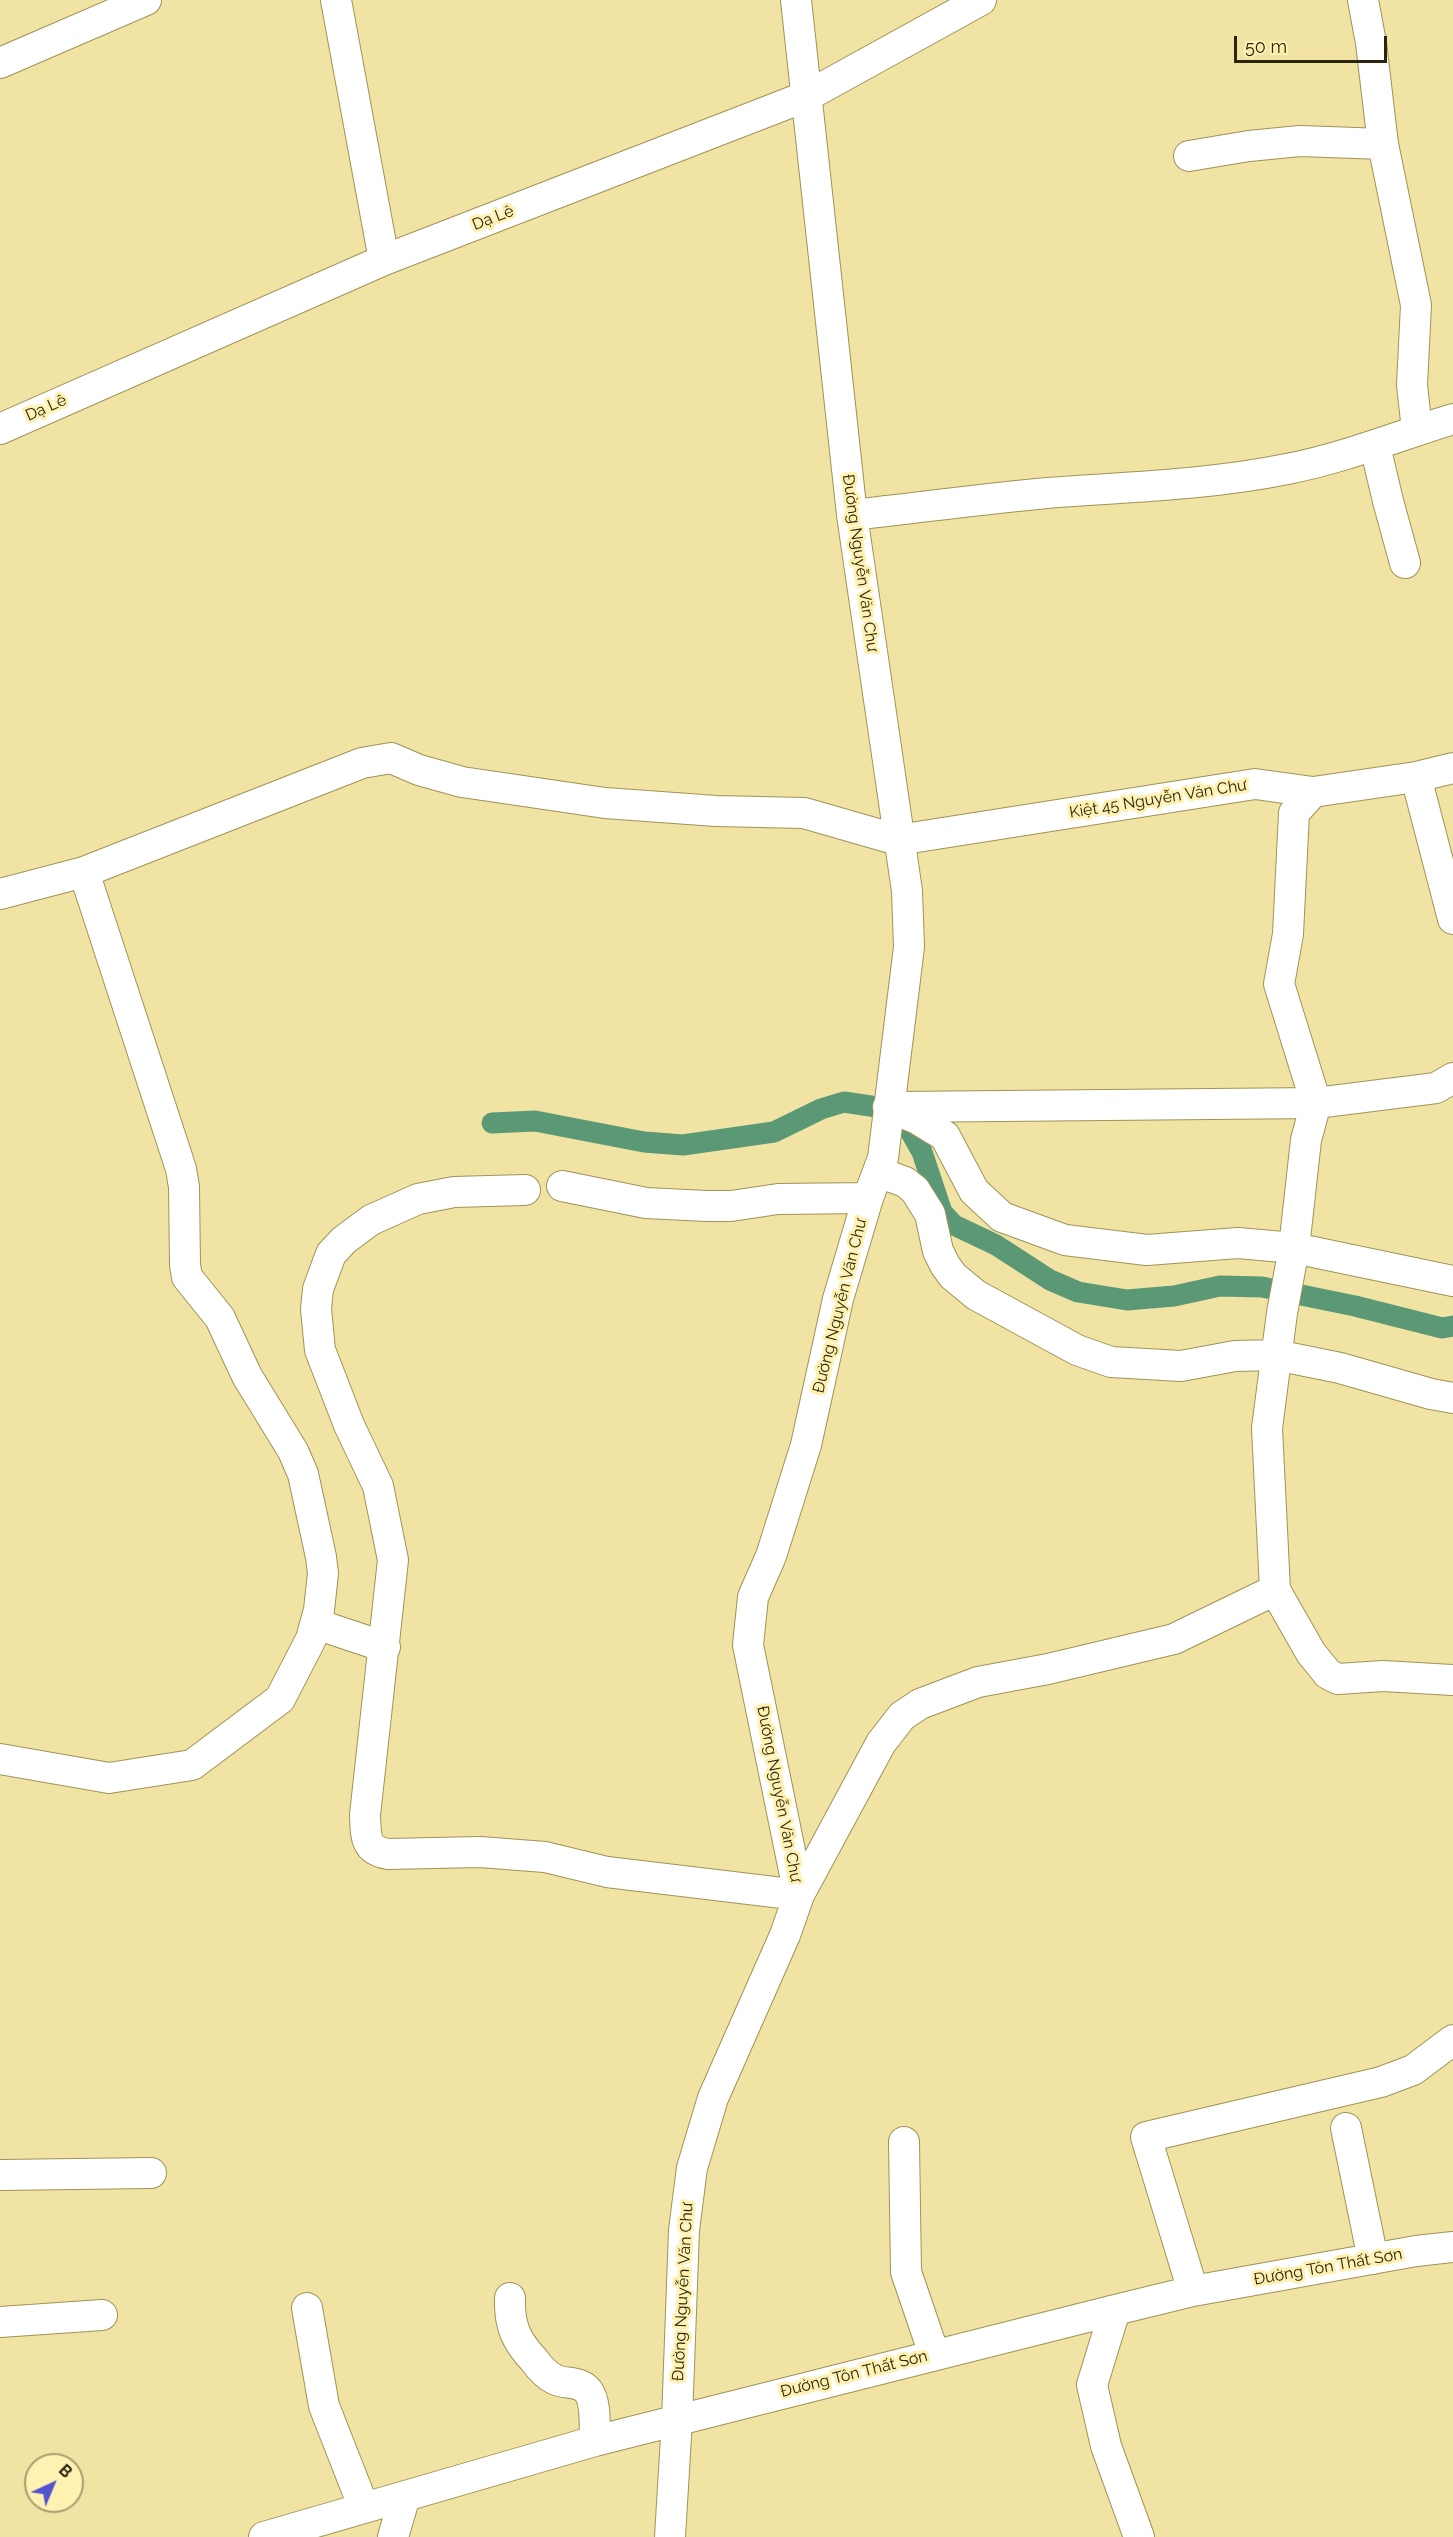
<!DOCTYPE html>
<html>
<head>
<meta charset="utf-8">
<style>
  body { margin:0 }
  #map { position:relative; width:1453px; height:2537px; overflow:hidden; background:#f0e3a4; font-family:Raleway,sans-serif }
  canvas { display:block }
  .north { position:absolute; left:24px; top:2453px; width:60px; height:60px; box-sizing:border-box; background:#fef1b1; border:2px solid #a99f6f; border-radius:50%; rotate:44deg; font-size:16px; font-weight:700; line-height:24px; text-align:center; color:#2a250c }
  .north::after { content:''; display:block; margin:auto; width:21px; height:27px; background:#5354cb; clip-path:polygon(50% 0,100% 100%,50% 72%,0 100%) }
  .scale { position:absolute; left:1234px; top:36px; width:153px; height:27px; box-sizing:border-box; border:3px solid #2a250c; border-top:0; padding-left:8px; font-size:18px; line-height:21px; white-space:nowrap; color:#2a250c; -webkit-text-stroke:4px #fef1b1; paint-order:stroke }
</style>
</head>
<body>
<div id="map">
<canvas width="1453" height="2537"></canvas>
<div class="north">B</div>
<div class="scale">50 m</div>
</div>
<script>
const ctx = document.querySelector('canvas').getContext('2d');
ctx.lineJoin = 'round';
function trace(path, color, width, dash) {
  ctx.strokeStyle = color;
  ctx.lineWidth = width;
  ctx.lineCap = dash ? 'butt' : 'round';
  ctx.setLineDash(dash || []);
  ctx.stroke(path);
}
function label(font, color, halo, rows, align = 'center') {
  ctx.font = font + ' Raleway,sans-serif';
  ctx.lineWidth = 6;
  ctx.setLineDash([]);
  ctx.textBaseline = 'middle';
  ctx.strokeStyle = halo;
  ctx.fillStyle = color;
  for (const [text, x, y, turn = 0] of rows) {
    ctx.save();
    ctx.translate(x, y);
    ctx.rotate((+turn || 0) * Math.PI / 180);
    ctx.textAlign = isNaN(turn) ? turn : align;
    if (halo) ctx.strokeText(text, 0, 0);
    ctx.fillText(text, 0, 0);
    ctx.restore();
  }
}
trace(new Path2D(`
  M492,1123l43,-2 109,21 39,3 91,-13 47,-23 23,-7 33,5 20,10 12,12 13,23 20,60 12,13 42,20 54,35 28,12 49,8 47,-4 46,-10 42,1 93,19 87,22 11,-2`), '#5b9976', 21);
const minor = new Path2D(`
  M336,0l48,260
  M1363,0l8,43 12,101 33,161 -4,80 5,45
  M0,63l146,-63
  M1189,156l60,-10 51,-5 83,3
  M0,429l384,-169 423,-164 174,-96
  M1375,446l13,55 17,62
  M852,515c65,-7 130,-16 195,-22 80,-6 161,-8 240,-24 57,-11 111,-33 166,-50
  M1416,777l37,142
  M0,894l84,-22 278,-109 29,-5 28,12 43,12 143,21 111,8 88,2 94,27 357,-56 58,8 103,-15 37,-9
  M888,1107l29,12 28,17 29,55 28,26 63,23 82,10 91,-7 56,5 159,33
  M896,1107l420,-4 120,-15 17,-10
  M878,1172l27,10 10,8 15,24 8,37 7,14 8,11 23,19 101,55 34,12 70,4 54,-10 41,-1 64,13 91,26 22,4
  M562,1186l84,17 61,3h24l47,-7 90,-1
  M525,1190l-71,2 -36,7 -47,21 -27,20 -13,14 -13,35 -2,20 4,41 29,75 29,61 15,74 -28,255c1,21 -1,35 23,39l92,-2 65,5 62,15 192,23 82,-152 21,-27 18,-12 58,-22 70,-13 126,-30 101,-49 -8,-162 15,-115 12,-65 12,-108 10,-37 -37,-119 9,-50 6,-121 19,-21
  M1275,1590l36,63 17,21 10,5 45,-3 70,4
  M316,1624l69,23
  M0,1759l109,19 83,-13 88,-66 31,-60 8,-29 4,-37 -2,-16 -18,-83 -10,-23 -46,-75 -27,-58 -33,-41 -2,-12 -1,-78 -3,-18 -97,-297
  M1346,2128l27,131
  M904,2142l2,130 28,82
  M0,2175l151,-2
  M1193,2291l-47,-154 235,-55 32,-12 40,-30
  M510,2298c-1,27 6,43 24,62 5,7 12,15 20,19 11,6 25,1 34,12 9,12 6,36 7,50
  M307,2308l17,98 40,102
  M1115,2310l-23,75 14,61 33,91
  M0,2322l102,-7
  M264,2537l331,-96 520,-131 78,-19 223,-40 37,-4
  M393,2537l12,-41
  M670,2537l7,-117 7,-190 8,-62 21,-70 72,-163 14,-40 -51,-250 5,-48 18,-41 35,-111 32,-146 30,-101 15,-40 26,-211 -2,-56 -55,-376 -56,-515`);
trace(minor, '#a09357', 32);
trace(minor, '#fff', 30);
label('16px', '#2a250c', '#fef1b1', [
  ["Dạ Lê",493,218,-21],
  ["Dạ Lê",46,408,-24],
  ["Đường Nguyễn Văn Chư",860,563,82],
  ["Kiệt 45 Nguyễn Văn Chư",1158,799,-9],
  ["Đường Nguyễn Văn Chư",840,1306,-76],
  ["Đường Nguyễn Văn Chư",779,1794,79],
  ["Đường Tôn Thất Sơn",1328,2267,-10],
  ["Đường Nguyễn Văn Chư",683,2292,-87],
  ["Đường Tôn Thất Sơn",854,2374,-14]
]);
</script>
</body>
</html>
